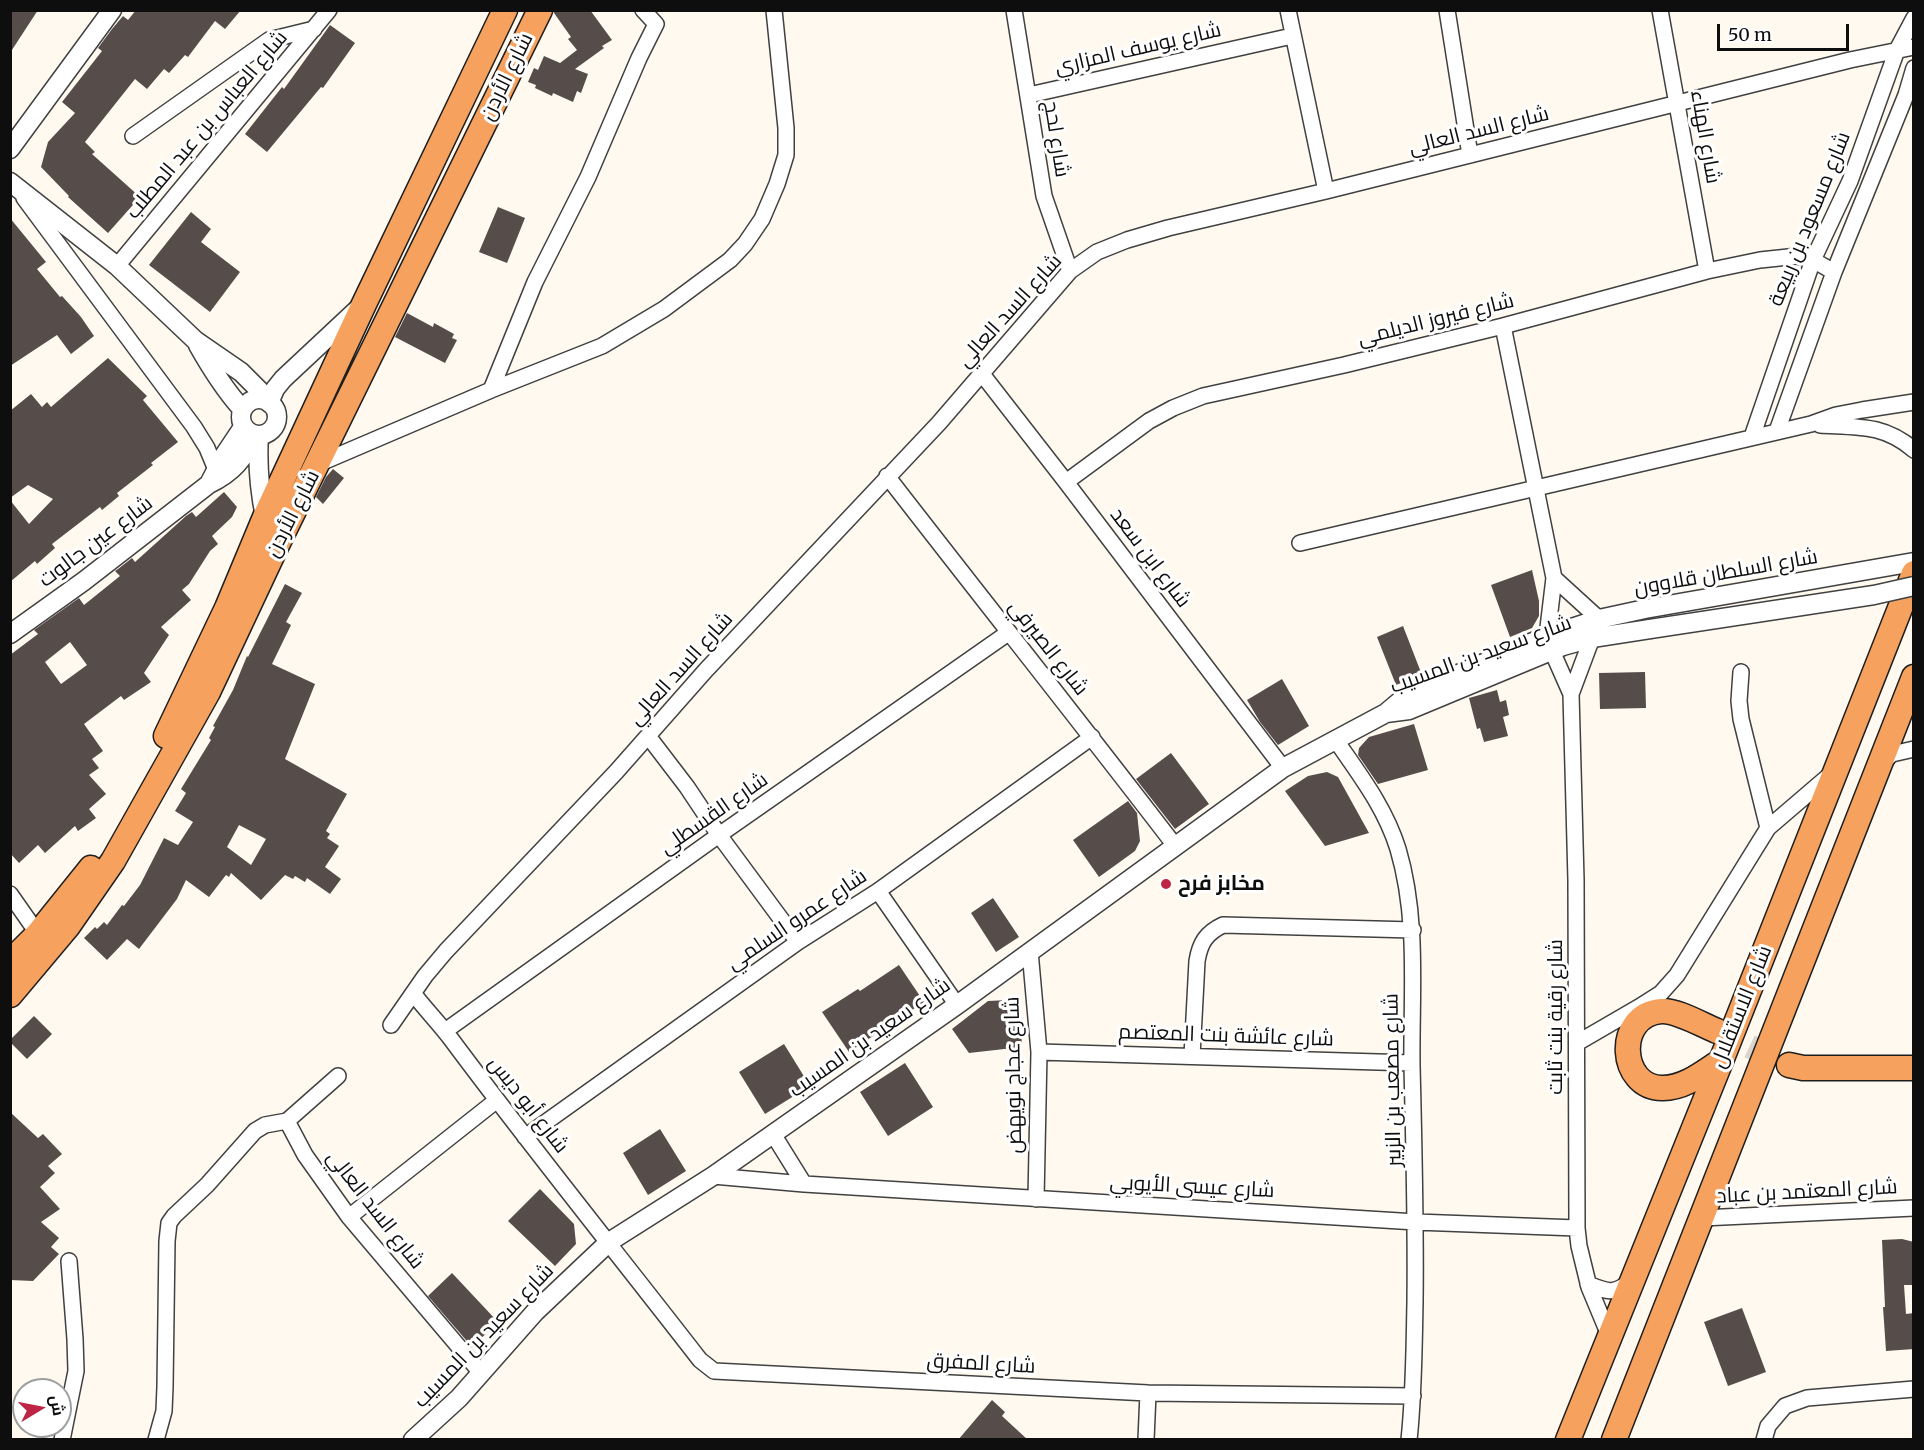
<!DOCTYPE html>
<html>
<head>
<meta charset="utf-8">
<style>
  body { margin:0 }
  #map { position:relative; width:1924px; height:1450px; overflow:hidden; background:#fff9ef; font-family:Merriweather,Cairo,serif }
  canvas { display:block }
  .frame { position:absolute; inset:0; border:12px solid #0e0e0e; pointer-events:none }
  .north { position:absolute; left:12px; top:1378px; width:60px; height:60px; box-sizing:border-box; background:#fff; border:2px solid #9f9f9f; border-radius:50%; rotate:80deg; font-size:16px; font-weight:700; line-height:24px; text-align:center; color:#0e0e0e }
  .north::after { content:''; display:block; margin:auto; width:21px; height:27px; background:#be2545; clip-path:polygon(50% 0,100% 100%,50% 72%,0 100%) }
  .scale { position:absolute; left:1717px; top:24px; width:132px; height:27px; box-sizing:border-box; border:3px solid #0e0e0e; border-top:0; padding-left:8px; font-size:18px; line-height:21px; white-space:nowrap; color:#0e0e0e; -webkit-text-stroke:4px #fff; paint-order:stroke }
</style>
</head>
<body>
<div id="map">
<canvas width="1924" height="1450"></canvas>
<div class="frame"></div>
<div class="north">ش</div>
<div class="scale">50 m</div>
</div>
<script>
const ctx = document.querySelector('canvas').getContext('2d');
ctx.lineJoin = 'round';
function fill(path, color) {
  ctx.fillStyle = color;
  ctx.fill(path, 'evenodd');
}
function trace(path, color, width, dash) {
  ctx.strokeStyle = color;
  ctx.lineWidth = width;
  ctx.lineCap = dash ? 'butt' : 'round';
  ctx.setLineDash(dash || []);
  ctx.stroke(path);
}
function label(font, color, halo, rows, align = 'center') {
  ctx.font = font + ' Merriweather,Cairo,serif';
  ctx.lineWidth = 6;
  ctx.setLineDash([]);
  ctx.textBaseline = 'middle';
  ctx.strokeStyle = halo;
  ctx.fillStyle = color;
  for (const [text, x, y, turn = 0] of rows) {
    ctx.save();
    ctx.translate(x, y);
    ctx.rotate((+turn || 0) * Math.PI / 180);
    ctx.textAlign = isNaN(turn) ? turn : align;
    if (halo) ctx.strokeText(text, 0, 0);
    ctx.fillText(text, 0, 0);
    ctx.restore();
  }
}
fill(new Path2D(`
  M10,10h28l-28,43z
  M136,10h105l-16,19 -10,-8 -27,36 -3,-2 -16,18 -5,-4 -17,20 -12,-10 -50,63 10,10 -3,2 48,43 -32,36 -40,-36 1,-1 -28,-29 7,-25 27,-29 -13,-11 40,-51 -4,-3 14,-19 11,-13 5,4z
  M554,10h36l22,30 -10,6 2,2 -29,21 13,5 -7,19 -4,-2 -4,11 -20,-9 -1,3 -17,-8 1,-3 -8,-3 6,-14 4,2 6,-14 16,7 17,-13 -9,-11 3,-2 -17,-24z
  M330,25l25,18 -32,45 -2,-1 -54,65 -22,-18 37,-47 2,2z
  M498,207l27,11 -18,45 -28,-11z
  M191,212l20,17 -10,13 39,30 -30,40 -61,-47z
  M10,218l36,44 -9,7 23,28 2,-1 19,21 13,19 -23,18 -14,-19 -47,31z
  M407,313l26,14 1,-4 20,11 -2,4 5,2 -12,23 -50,-26z
  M108,358l39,38 -4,4 35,42 -27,21 2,2 -36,28 2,3 -17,14 -2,-3 -48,37 3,4 -18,16 -2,-3 -25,21v-82l19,24 24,-25 -25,-14 -18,13v-87l21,-17 11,13 5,-5 4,5z
  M333,469l11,9 -21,26 -7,-7 10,-20z
  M224,492l13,15 -5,10 -20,19 6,8 -8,7 -21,33 -7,6 9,10 -30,27 8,8 -25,38 7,9 -27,18 -3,-4 -37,28 19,27 -11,8 7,9 -10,7 17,19 -17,15 7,9 -18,13 -3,-5 -30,27 -7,-8 -19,18 -9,-10v-198l28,-21 -4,-4 45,-32 5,7 36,-29 -5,-5 3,-2 14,-11 3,4 51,-46 6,-4 4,5zM70,642l17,23 -26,19 -16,-22z
  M1532,570l7,31v15l-7,12 -22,9 -19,-52z
  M285,584l17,9 -16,29 5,3 -19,39 43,20 -30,75 62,35 -21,37 4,3 -3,4 12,8 -14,21 16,12 -11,15 -23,-16 -2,4 -10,-6 -2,3 -8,-4 -24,25 -30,-27 -2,4 -3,-2 -17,22 -23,-17 -9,19 -38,50 -12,-10 -20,21 -23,-22 11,-11 2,2 7,-7 3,3 15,-20 2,1 16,-21 24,-47 14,7 15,-23 -18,-11 11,-18 -5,-4 30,-49 -2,-2 6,-11 -2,-1 20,-36 14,-34 1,1zM239,825l27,14 -15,26 -24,-18z
  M1403,626l19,49 -26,10 -19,-48z
  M1645,672l1,36 -46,1 -1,-36z
  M1282,679l27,47 -31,19 -18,-23 -13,-22z
  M1497,690l3,12 6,-2 3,15 -6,2 5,19 -24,6 -4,-14 -3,1 -8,-31z
  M1414,724l14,46 -50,14 -20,-29 1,-7 10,-11z
  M1171,753l38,51 -34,25 -39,-50z
  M1327,772l11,5 31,56 -44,13 -40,-55 23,-15z
  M1128,801l9,12 3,28 -5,10 -36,26 -26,-37z
  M993,898l26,39 -23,15 -25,-39z
  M899,965l25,37 -75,50 -27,-40 36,-23 2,2z
  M1009,1000l11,13 2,34 -53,6 -17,-24 36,-28z
  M34,1016l18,18 -25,25 -17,-17v-2z
  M784,1044l26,42 -45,28 -26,-42z
  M905,1063l28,44 -45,29 -28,-44z
  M10,1112l28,26 5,-4 19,20 -14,12 7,7 -15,14 20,22 -19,13 18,16 -8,9 8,7 -26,27 -23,-1z
  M660,1129l26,42 -38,24 -25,-42z
  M540,1189l34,35 2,20 -21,22 -47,-45z
  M1902,1239l12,3v43h-10l2,29 8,-1v36l-28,2 -3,-44h2l-3,-67z
  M452,1273l46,49 -26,25 -44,-51z
  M1742,1308l24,64 -38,14 -24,-64z
  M992,1400l13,12 -3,4 26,24h-70z`), '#564d4a');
trace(new Path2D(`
  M1717,1031l72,34`), '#dbd6cd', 24, [24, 12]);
const minor = new Path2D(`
  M1014,10l30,186 26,75
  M1288,10l38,181
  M1447,10l23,145
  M1660,10l47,261
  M1029,95l263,-59
  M133,136l136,-96 45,-11
  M24,198l170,229 13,21 12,29
  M117,266l212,-256
  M1503,326l51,252 -7,58
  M982,374l84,108 217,286
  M491,390l44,-108 53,-105 51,-119 17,-34 -13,-14
  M1820,425c37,2 64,-1 94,25
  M1777,431l57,-159 72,-177 8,-27
  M1752,437l61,-177 37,-79 47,-131 17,-32
  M318,464l173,-74 111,-44 62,-37 66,-49 15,-16 17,-25 15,-35 9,-29v-27l-12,-118
  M887,476c96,124 194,247 289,371
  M1066,482l83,-61 24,-13 30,-12 141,-31 159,-39 204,-55 53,-11 38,-4 15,4 21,12
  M1300,543l511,-119 25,-9 26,-5 52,-8
  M1554,578l45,41
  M1552,651l19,43 5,186 1,348 2,18 10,41 20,48
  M1741,672l-2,29 2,18 27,109
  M1571,694l21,-56
  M648,736l39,51 32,48 79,107
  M1335,739c24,35 50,68 63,110 21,71 13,145 14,217 2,79 4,158 3,237 -1,46 -1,91 -6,137
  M1882,763l10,-9 22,-5
  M878,891l79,114
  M10,894l28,40
  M1030,951l9,101 -3,147
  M413,993c12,16 26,30 38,46 81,109 166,214 249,321l14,11 434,22 265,3
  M391,1025l34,-49 21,-25 170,-179 90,-102 233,-247 131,-152 27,-19 30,-12 41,-12 158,-37 524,-131 64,-13
  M445,1031l274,-196 289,-202
  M1577,1043l62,-36 22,-14 16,-18 91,-147 63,-54
  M1039,1052l373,11
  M1192,1056l5,-95c3,-18 9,-28 26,-36l190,5
  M287,1121l18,34 44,62 132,156
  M773,1134l31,50
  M525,1137l273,-195 80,-51 214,-154
  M713,1176l91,8 612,38 161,6
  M349,1217l148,-117
  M1702,1218l212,-10
  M1588,1284c20,8 25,11 43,-3
  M62,1440l14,-69 -1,-32 -6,-78
  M156,1440l8,-29 1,-24 2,-146 2,-18 5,-7 33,-31 48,-54 10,-6 22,-4 51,-45
  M1146,1440l2,-47
  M1764,1440l4,-14 17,-20 22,-8 107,-9`);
const tertiary = new Path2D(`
  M10,149l102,-139
  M10,182l107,84 79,75 45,31 18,18 6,10
  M198,345c13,23 26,44 44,64
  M241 417a18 18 0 1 1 36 0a18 18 0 1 1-36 0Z
  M269,403l6,-14 8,-10 77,-72
  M259,435c-2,30 0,53 6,82
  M209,484l14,-27 20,-30
  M10,634l74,-53 125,-97c25,-12 34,-25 47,-49
  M1386,713l23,-3 154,-64 29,-8 58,-9
  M413,1440l46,-42 76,-86 74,-70 104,-66 244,-171 326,-237 103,-55 19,-16 142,-61 52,-17 46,-10 269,-47`);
const trunk = new Path2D(`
  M166,736l61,-128 38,-91 99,-213 141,-294
  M10,962l28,-28 53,-66
  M10,995l58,-69 45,-65 95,-169 70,-149 262,-533
  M1717,1031c-15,-6 -40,-21 -56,-20 -47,4 -42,78 2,77 22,0 41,-16 58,-27
  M1789,1065l14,3h111
  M1568,1440l153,-379 193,-488
  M1614,1440l300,-763`);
trace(minor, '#414141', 18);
trace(tertiary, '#414141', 21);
trace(trunk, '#1f1f1f', 27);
trace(minor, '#fff', 15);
trace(tertiary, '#fff', 18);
trace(trunk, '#f6a25e', 24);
const tertiaryBridge = new Path2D(`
  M1650,629l224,-34 40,-9`);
trace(tertiaryBridge, '#414141', 21, []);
trace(tertiaryBridge, '#fff', 18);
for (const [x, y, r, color] of [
  [1166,884,6,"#be2545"]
]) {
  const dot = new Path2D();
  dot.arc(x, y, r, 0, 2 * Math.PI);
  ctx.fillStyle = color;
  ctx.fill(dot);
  trace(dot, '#fff', 2);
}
label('21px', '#0e0e0e', '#fff', [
  ["شارع يوسف المزاري",1138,49,-13],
  ["شارع الأردن",507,77,-64],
  ["شارع العباس بن عبد المطلب",207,125,-50],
  ["شارع السد العالي",1479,131,-14],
  ["شارع الهناء",1705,137,80],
  ["شارع لحج",1056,139,81],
  ["شارع مسعود بن ربيعة",1810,219,-68],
  ["شارع السد العالي",1010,311,-48],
  ["شارع فيروز الديلمي",1436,320,-14],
  ["شارع الأردن",293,514,-63],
  ["شارع عين جالوت",96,542,-37],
  ["شارع ابن سعد",1150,558,53],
  ["شارع السلطان قلاوون",1726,573,-10],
  ["شارع الصيرفي",1048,648,52],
  ["شارع سعيد بن المسيب",1481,655,-20],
  ["شارع السد العالي",681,669,-48],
  ["شارع القسطلي",714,814,-35],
  ["شارع عمرو السلمي",797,920,-34],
  ["شارع الاستقلال",1742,1007,-68],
  ["شارع رقية بنت ثابت",1556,1017,-90],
  ["شارع عائشة بنت المعتصم",1226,1036,2],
  ["شارع سعيد بن المسيب",870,1038,-35],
  ["شارع عجاج نويهض",1014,1075,-91],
  ["شارع مصعب بن الزبير",1393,1080,-91],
  ["شارع أبو ديس",528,1105,52],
  ["شارع عيسى الأيوبي",1192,1187,3],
  ["شارع المعتمد بن عباد",1807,1192,-3],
  ["شارع السد العالي",375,1210,52],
  ["شارع سعيد بن المسيب",484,1336,-46],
  ["شارع المفرق",981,1364,3]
]);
label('bold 21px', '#0e0e0e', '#fff', [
  ["مخابز فرح",1178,884]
], 'left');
</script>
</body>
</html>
